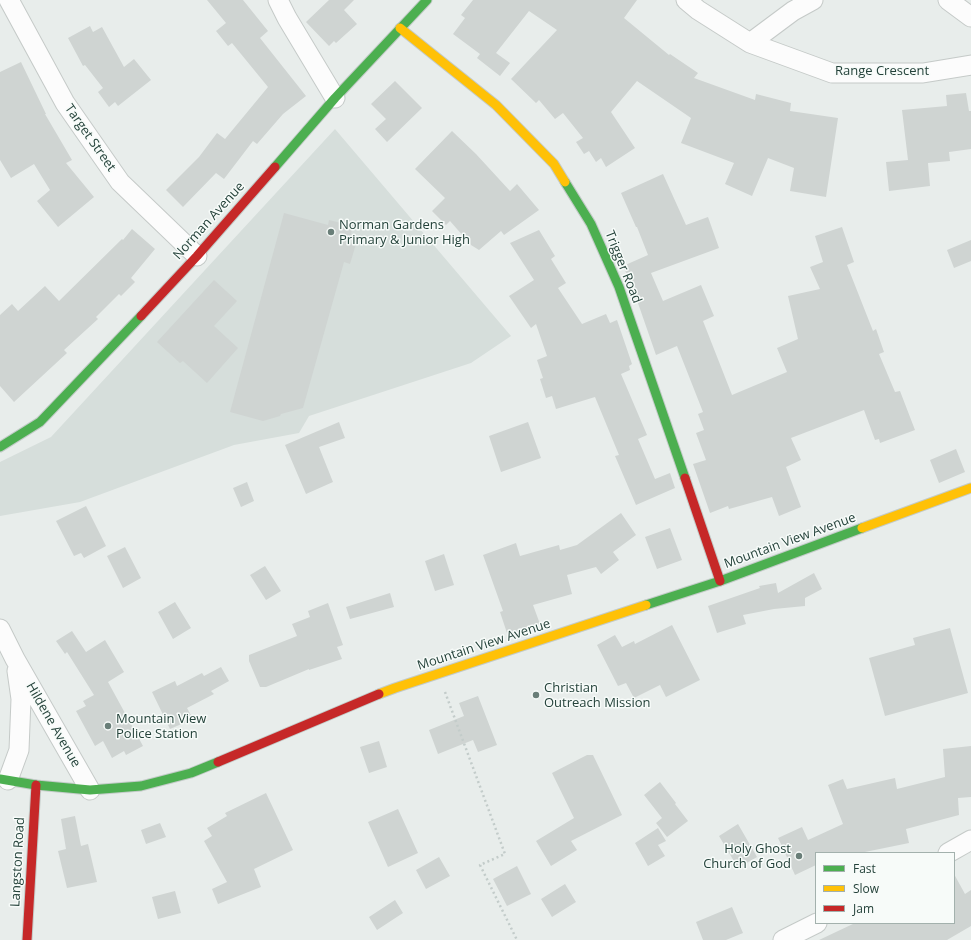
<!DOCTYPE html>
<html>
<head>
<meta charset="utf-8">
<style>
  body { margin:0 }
  #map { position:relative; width:971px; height:940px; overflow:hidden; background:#e8edeb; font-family:"Open Sans",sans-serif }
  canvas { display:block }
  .legend { position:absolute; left:815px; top:852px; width:140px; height:72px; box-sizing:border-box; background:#f7fbf9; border:1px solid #a3b1ad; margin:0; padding:5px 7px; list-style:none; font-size:12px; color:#24423a }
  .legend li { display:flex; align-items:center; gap:8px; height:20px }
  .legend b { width:20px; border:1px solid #a3b1ad }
</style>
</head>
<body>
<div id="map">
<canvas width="971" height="940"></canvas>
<ul class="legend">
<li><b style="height:5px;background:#4caf50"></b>Fast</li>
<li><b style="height:5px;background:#ffc107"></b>Slow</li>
<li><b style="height:5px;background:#c62828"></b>Jam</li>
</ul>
</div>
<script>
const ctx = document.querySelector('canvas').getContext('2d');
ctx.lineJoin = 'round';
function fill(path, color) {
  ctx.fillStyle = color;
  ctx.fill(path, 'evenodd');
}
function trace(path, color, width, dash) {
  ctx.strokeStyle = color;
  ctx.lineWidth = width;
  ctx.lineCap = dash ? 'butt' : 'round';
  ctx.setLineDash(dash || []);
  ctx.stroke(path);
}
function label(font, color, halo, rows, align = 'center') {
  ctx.font = font + ' "Open Sans",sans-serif';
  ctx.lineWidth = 3;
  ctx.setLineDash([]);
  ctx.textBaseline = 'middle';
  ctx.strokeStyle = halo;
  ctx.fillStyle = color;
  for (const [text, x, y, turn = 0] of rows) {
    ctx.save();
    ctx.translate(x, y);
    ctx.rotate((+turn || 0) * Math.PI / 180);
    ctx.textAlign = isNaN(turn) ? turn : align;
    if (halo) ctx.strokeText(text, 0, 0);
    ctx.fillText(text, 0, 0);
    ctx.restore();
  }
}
fill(new Path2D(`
  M335,129l176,207 -40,27 -162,53 -10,17 -65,12 -154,57 -80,14v-54l51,-25z`), '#d6dedb');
fill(new Path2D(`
  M207,0h36l25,31 -8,7 46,58 -23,18 -26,30 -4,-3 -29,38 -8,-6 -33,34 -17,-17 33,-33 18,-24 8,6 43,-52 -36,-44 -4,3 -12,-15 10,-8z
  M329,0h25l-10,10 13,14 -21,19 -2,-2 -5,5 -23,-24z
  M473,0h164l-13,18 45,37 1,-1 28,19 -4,5 61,22 1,-6 35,9 -1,8 48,7 -12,79 -36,-6 4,-23 -26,-10 -16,38 -27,-12 9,-21 -53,-20 10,-25 -54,-37 -26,31 24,36 -29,19 -5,-9 -5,4 -7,-11 -5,3 -8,-12 7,-4 -20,-25 -8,6 -16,-19 -3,3 -25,-24 46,-49 -28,-19 -33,42 14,10 -10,13 -23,-18 3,-4 -27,-20 12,-16 -4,-3z
  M90,26l3,6 9,-5 22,40 10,-8 17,21 -33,26 -3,-4 -6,5 -11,-15 5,-4 -18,-23 -2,1 -15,-28z
  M21,62l25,52h-1l27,46 -6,3 28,34 -36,30 -21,-26 13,-11 -16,-26 -23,14 -11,-18v-88z
  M395,81l27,27 -35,34 -12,-13 11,-10 -15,-15z
  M966,93l3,18h2v38l-22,3 1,9 -22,2 2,23 -41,5 -3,-29 22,-2 -6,-50 45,-4 -1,-11z
  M452,131l24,23 34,37 7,-7 22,26 -35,25 -3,-4 -22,19 -8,-5 -21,-24 -4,4 -14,-14 13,-13 -30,-29z
  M663,174l23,51 22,-8 11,31 -68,25 12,28 38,-16 13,31 -11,5 29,74 55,-23 -10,-24 21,-9 -10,-43 32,-7 -10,-22 13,-5 -8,-26 27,-9 12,35 -7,3 26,66 3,-2 8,23 -5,2 16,38 5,-1 15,39 -35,13 -1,-4 -4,1 -11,-30 -73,28 10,22 -15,7 15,40 -22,9 -7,-19 -43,12 -1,-3 -18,7 -17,-49 13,-4 -10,-27 8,-3 -6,-16 5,-2 -26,-66 -21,9 -25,-72 -8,-17 25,-11 -11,-28h-1l-15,-34z
  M284,213l44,12 1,-5 24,6 -4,16 7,2 -6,20 -6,-2 -41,146 -22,6 -1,2 -17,5 -33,-9z
  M132,229l23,20 -24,29 4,4 -14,14 -2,-2 -23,23 2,2 -34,31 3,3 -53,49 -14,-16v-71l12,-11 6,7 27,-25 14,15 63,-62 1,1z
  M539,230l16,26 -4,3 15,24 -8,5 24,36 24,-10 4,9 7,-3 15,44 -3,2 1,4 -9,4 26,61 -9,4 17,40 15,-6 5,15 -39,17 -21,-49 4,-1 -24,-58 -39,12 -4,-13 -6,2 -6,-19 3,-1 -6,-18 10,-4 -11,-32 -5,4 -22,-32 25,-16 -24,-37z
  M971,240v21l-17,7 -7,-18z
  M214,280l23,21 -23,25 24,22 -31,35 -24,-22 -3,2 -23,-21z
  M339,422l6,16 -26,9 14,35 -27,12 -21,-49z
  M528,422l13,36 -40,14 -12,-36z
  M956,449l9,23 -26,11 -9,-23z
  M247,482l7,19 -13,6 -8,-19z
  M86,506l20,40 -22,12 -3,-5 -7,3 -18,-35z
  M621,513l15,22 -23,17 6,8 -18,14 -5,-7 -29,8 5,19 -39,11 7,19 -32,12 -8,-24 3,-1 -20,-56 33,-12 4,13 39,-11 1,5 17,-5z
  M670,528l12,32 -25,9 -12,-32z
  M125,547l16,31 -18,10 -16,-32z
  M444,554l10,31 -19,6 -10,-30z
  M265,566l16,25 -15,9 -16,-25z
  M814,573l8,16 -17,9v8l-31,3 -31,6 3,9 -29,9 -9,-27 52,-18 -1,-2 17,-3 2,10z
  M390,593l4,14 -44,12 -4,-12z
  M175,602l16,26 -18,11 -15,-27z
  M328,603l15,42 -6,2 5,12 -33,11v-1l-43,18h-6l-11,-26v-6l48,-19 -5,-12 18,-7 -2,-6z
  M672,625l28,55 -34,17 -6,-12 -26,13 -8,-15 -8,3 -21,-41 18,-10 7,12 12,-6 1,3z
  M950,628l18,65 -83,23 -16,-58 46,-13 -2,-7z
  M72,631l14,21 19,-12 19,32 -16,10 35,64 -17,9 -2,-4 -12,7 -9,-17 -8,5 -19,-35 10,-5 -3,-5 11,-6 -27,-43 -2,2 -9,-13z
  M221,667l8,14 -18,10 3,3 -27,14 6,11 -23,10 -18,-37 23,-11 2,5 25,-13 2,3z
  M478,696l19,49 -19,7 -5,-12 -35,14 -9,-24 35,-14 -5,-13z
  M379,741l8,26 -18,6 -9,-26z
  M971,746v51l-13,1 1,17 -53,14 3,14 -49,10h-44v12l-21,10 -10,-22h-7l6,-3 -6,-12 24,-11 6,13 35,-16 -15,-39 15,-6 4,10 48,-11 2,11 48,-12 -2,-28z
  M587,755h6l29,60 -51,26 6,9 -26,16 -15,-25 38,-23 -22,-45z
  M660,782l16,21 -1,1 13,17 -21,16 -11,-14 6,-5 -18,-23z
  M266,793l27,57 -39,19 7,18 -43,17 -6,-15 15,-7 -23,-41 8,-5 -5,-8 20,-12 -2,-3z
  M398,809l20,44 -30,14 -20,-45z
  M75,816l6,30 7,-2 9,38 -30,6 -9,-37 8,-2 -5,-30z
  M160,823l6,14 -20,7 -5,-14z
  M738,824l19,33 -19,11 -19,-32z
  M658,828l8,13 -8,4 7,11 -17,10 -13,-23z
  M439,857l11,19 -24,13 -10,-19z
  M517,866l14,28 -24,12 -14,-27z
  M954,874l11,20 6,-4v36l-24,14h-128l36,-17h99z
  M565,884l11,18 -24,15 -11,-18z
  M175,891l6,22 -23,6 -6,-22z
  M395,900l8,13 -26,17 -8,-13z
  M732,907l11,26 -17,7h-23l-7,-18z`), '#cfd4d2');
const street = new Path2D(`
  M9,0l56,103 55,79 77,74
  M278,0l9,18 48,80
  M686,0l12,10 52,33 82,30h91l48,-8
  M948,0l23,17
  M750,43l43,-32 20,-11
  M0,629l15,30 75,131
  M8,780l11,-30 2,-51 -4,-28
  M948,853l23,-13
  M783,940l34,-17`);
const fast = new Path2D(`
  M275,167l60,-69 92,-98
  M565,182l26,42 28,63 66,191
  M0,447l40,-25 101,-106
  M646,605l74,-24 142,-53
  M0,779l36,6 54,5 51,-4 50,-13 27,-11`);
const slow = new Path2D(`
  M400,28l96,77 58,59 11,18
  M862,528l109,-40
  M379,694l16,-6 251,-83`);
const jam = new Path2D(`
  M141,316l56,-60 78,-89
  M685,478l35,103
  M218,762l161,-68
  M27,940l9,-155`);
trace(street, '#c5cac8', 21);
trace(fast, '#c3cbc8', 11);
trace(slow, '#c3cbc8', 11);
trace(jam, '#c3cbc8', 11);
trace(new Path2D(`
  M445,692l60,162 -25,11 37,75`), '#c3ccca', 2.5, [2, 3]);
trace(street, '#fcfcfc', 19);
trace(fast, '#4caf50', 9);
trace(slow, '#ffc107', 9);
trace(jam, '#c62828', 9);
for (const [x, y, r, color] of [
  [331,232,4,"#697e78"],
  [536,695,4,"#697e78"],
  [108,726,4,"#697e78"],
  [799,856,4,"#697e78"]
]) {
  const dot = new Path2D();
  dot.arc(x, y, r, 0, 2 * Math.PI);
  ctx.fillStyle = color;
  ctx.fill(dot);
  trace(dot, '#f7fbf9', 1.5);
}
label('13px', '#24423a', '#f7fbf9', [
  ["Range Crescent",882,71],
  ["Target Street",90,138,55],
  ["Norman Avenue",209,221,-48],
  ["Trigger Road",623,267,68],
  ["Mountain View Avenue",790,541,-20],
  ["Mountain View Avenue",484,645,-18],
  ["Hildene Avenue",53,725,60],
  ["Langston Road",18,862,-87]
]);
label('13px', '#24423a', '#f7fbf9', [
  ["Norman Gardens",339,225],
  ["Primary & Junior High",339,240],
  ["Christian",544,688],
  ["Outreach Mission",544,703],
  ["Mountain View",116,719],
  ["Police Station",116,734],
  ["Holy Ghost",791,849,"right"],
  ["Church of God",791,864,"right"]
], 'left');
</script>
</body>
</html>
